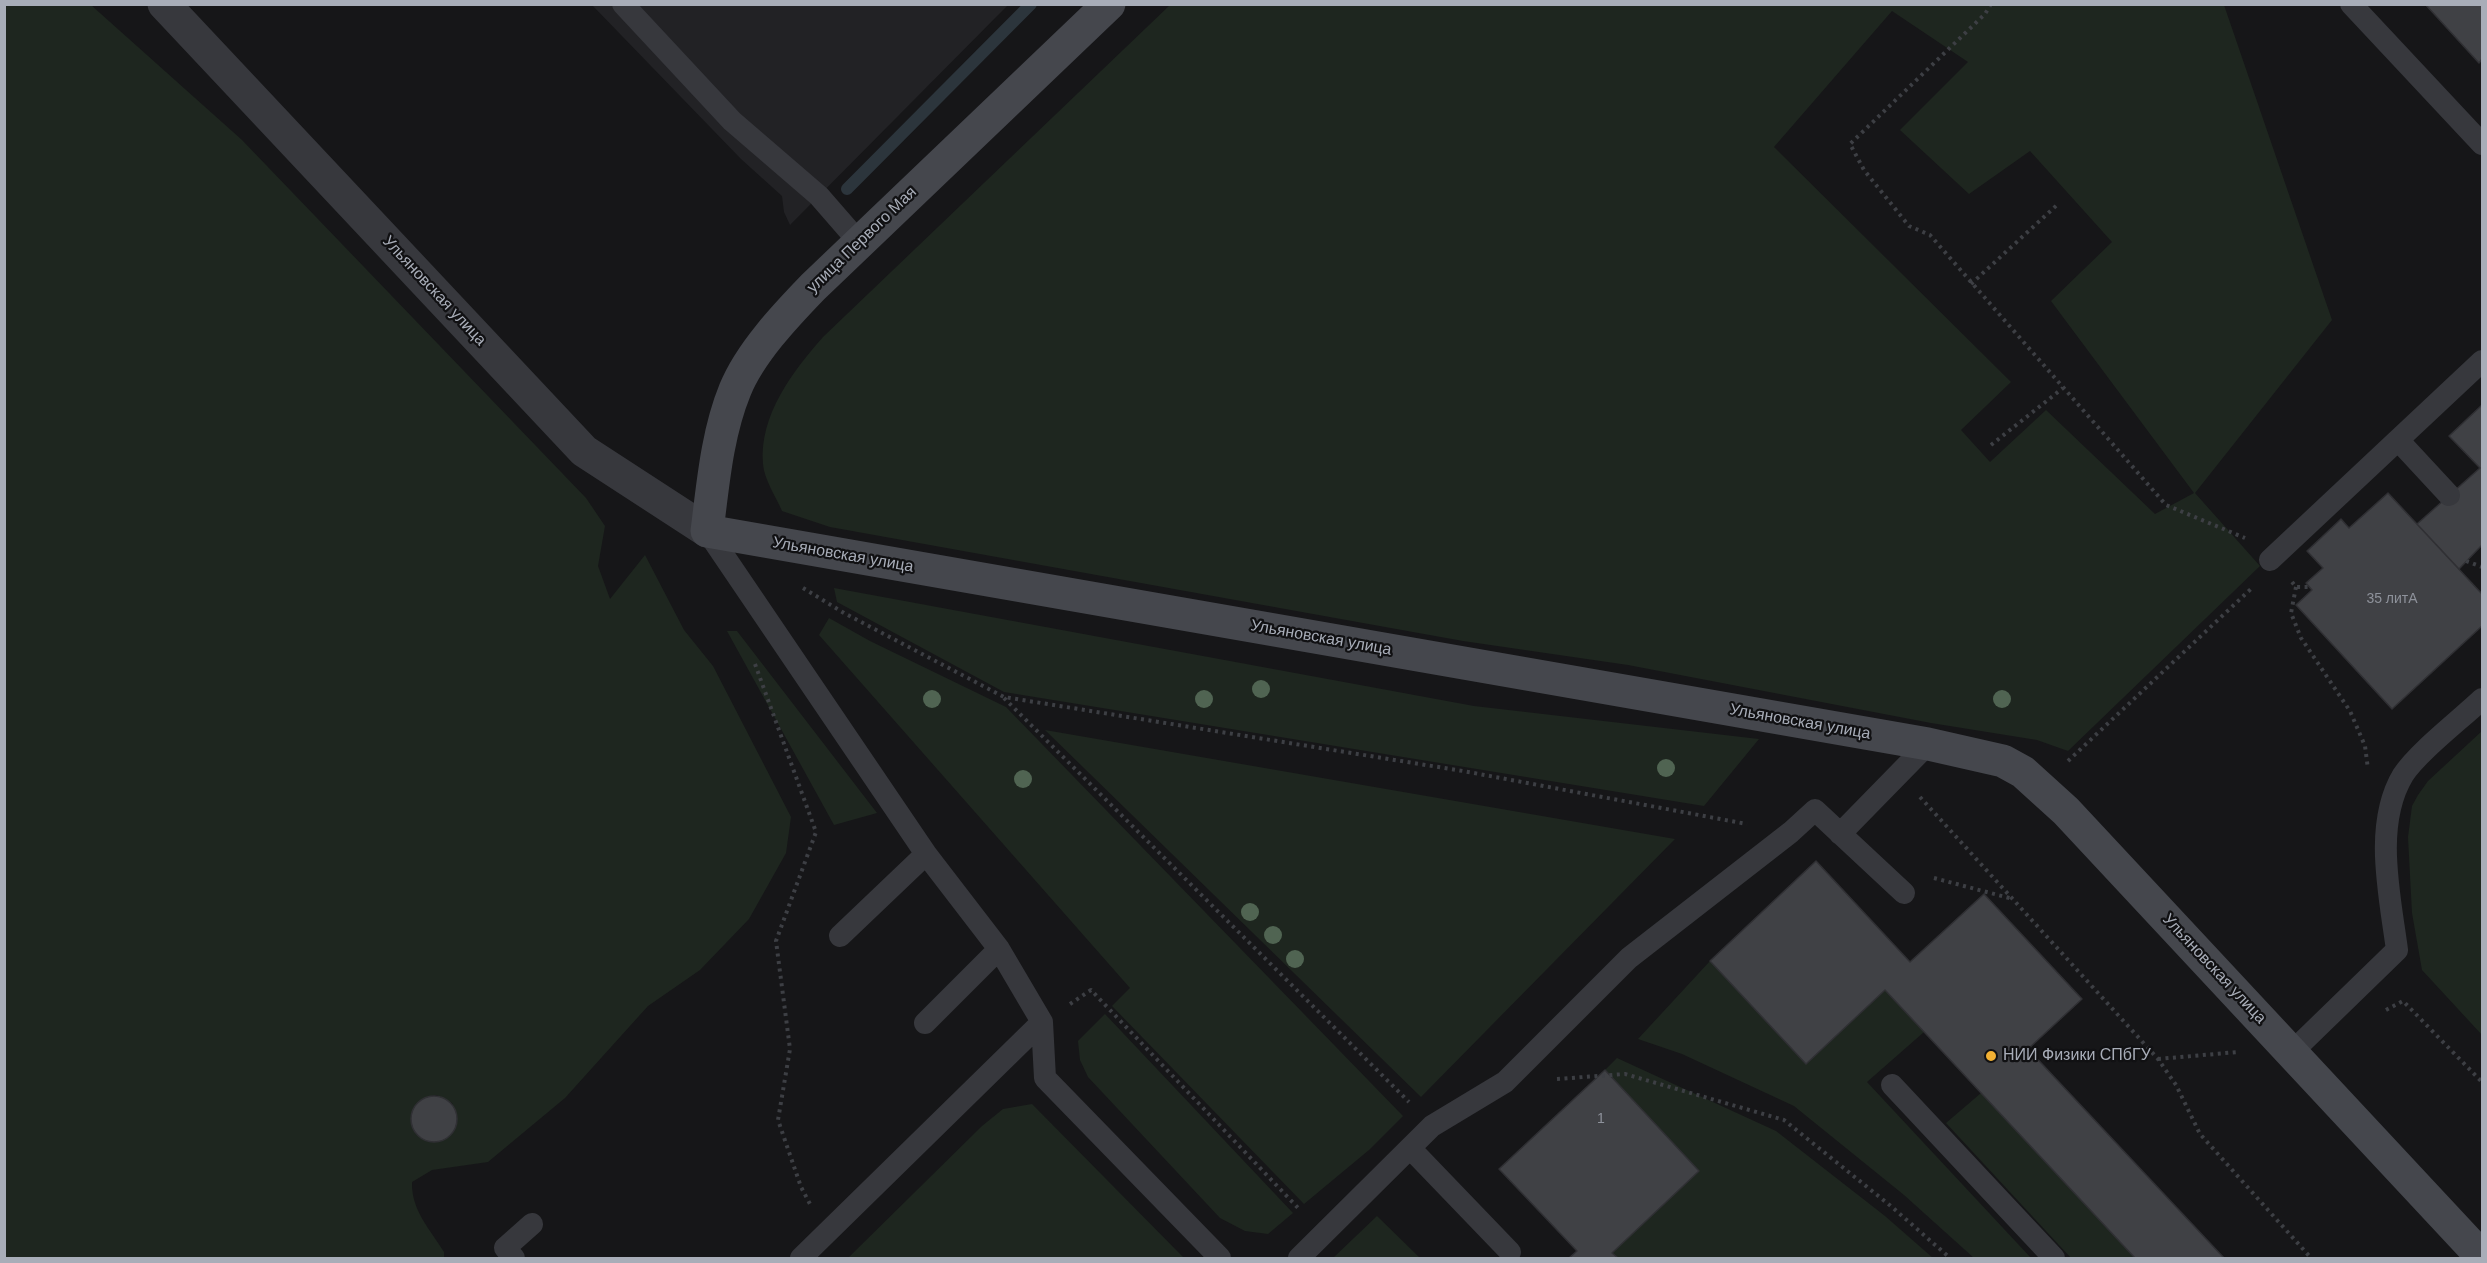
<!DOCTYPE html>
<html>
<head>
<meta charset="utf-8">
<style>
  body { margin:0 }
  #map { position:relative; width:2487px; height:1263px; overflow:hidden; background:#161618; font-family:Arial,sans-serif }
  canvas { display:block }
  .frame { position:absolute; inset:0; border:6px solid #a8adb8; pointer-events:none }
</style>
</head>
<body>
<div id="map">
<canvas width="2487" height="1263"></canvas>
<div class="frame"></div>
</div>
<script>
const ctx = document.querySelector('canvas').getContext('2d');
ctx.lineJoin = 'round';
function fill(path, color) {
  ctx.fillStyle = color;
  ctx.fill(path, 'evenodd');
}
function trace(path, color, width, dash) {
  ctx.strokeStyle = color;
  ctx.lineWidth = width;
  ctx.lineCap = dash ? 'butt' : 'round';
  ctx.setLineDash(dash || []);
  ctx.stroke(path);
}
function label(font, color, halo, rows, align = 'center') {
  ctx.font = font + ' Arial,sans-serif';
  ctx.lineWidth = 4.5;
  ctx.setLineDash([]);
  ctx.textBaseline = 'middle';
  ctx.strokeStyle = halo;
  ctx.fillStyle = color;
  for (const [text, x, y, turn = 0] of rows) {
    ctx.save();
    ctx.translate(x, y);
    ctx.rotate((+turn || 0) * Math.PI / 180);
    ctx.textAlign = isNaN(turn) ? turn : align;
    if (halo) ctx.strokeText(text, 0, 0);
    ctx.fillText(text, 0, 0);
    ctx.restore();
  }
}
fill(new Path2D(`
  M592,5h416l-218,220 -6,-13 -2,-16 -41,-37z`), '#222225');
fill(new Path2D(`
  M5,4l86,1 151,135 344,358 19,28 -7,40 12,33 35,-44 39,75 29,36 78,151 -5,36 -37,66 -49,51 -52,36 -83,92 -77,64 -56,8 -20,12c-1,28 18,47 32,70v6h-439zM437,1095l15,8c15,29 -11,50 -36,31 -10,-20 -1,-37 21,-39z
  M1170,5h1054l108,315 -137,173 65,73 -192,185 -31,-11 -106,-17 -303,-58 -165,-24 -633,-114 -48,-16c-6,-14 -18,-32 -19,-47 -4,-49 30,-93 60,-127zM1892,11l76,51 -68,68 69,64 61,-43 82,91 -61,59 143,192 -39,21 -109,-104 -56,52 -29,-32 50,-48 -237,-235z
  M834,588l640,118 285,33 -55,67 -700,-114 -167,-90z
  M829,618l41,23 136,66 397,409 -34,34 -65,54 -192,-198 18,-18 -311,-353z
  M727,631h10l140,182 -43,12z
  M1045,730l630,109 -254,258z
  M2482,731v304l-60,-65 -10,-57 -4,-76 4,-31 6,-11 10,-14z
  M1710,961l96,103 79,-74 39,42 -57,50 164,176h-57l-70,-63 -110,-89 -112,-52 -44,-15z
  M1105,1014l188,199 -25,21 -23,-3 -25,-13 -132,-141 -8,-17 -2,-19z
  M1617,1058l159,73 109,85 48,42h-315l-6,-5 87,-82 -94,-101z
  M1981,1093l154,165h-64l-125,-135z
  M1032,1104l152,154h-336l134,-132 21,-17z
  M1377,1216l43,42h-87z`), '#1e261f');
trace(new Path2D(`
  M847,189l184,-185`), '#2c353c', 12);
const building = new Path2D(`
  M2425,4h57v55l-3,4z
  M2482,405v140l-23,24 -42,-45 63,-56 -31,-32z
  M2388,493l94,101v32l-90,83 -96,-104 16,-15 -6,-7 17,-15 -16,-17 34,-32 8,9z
  M1816,861l94,101 74,-68 98,105 -54,50 196,209h-89l-250,-268 -79,74 -96,-103z
  M1605,1070l94,101 -87,82 6,5h-49l8,-7 -78,-82z
  M411 1119a23 23 0 1 1 46 0a23 23 0 1 1-46 0Z`);
fill(building, '#404145');
trace(building, '#303034', 1.5);
trace(new Path2D(`
  M1991,4l-6,10 -135,130 14,26 45,56 21,9 236,270 79,33
  M1971,284l86,-79
  M1991,445l72,-57
  M2466,561l16,6
  M2292,582l4,5h13
  M2296,587l-5,26 10,25 49,73 15,35 3,23
  M803,588l41,25 160,84 459,74 284,53
  M755,664l61,168 -40,109 14,108 -12,71 23,67 9,17
  M1004,698l405,404
  M2068,761l185,-174
  M1920,797l238,262 18,26 24,49 111,124
  M1934,878l79,21
  M1070,1004l21,-14 209,220
  M2386,1010l17,-9 79,81
  M2158,1059l80,-7
  M1557,1079l68,-5 159,46 108,87 58,51`), '#3d3f44', 4, [3, 4.5]);
trace(new Path2D(`
  M623,4l109,117 87,75 40,46
  M2351,4l131,140
  M2398,440l51,55
  M707,531l219,323 73,95 43,73 3,56 175,180
  M2270,560l212,-199
  M1840,834l88,-90
  M840,936l86,-82
  M925,1023l74,-74
  M2292,1052l105,-102c-7,-54 -24,-125 6,-175 15,-23 58,-56 79,-76
  M1892,1085l162,173
  M1410,1148l100,104
  M514,1258l-9,-10 27,-24
  M801,1258l241,-236
  M1299,1258l133,-132 73,-44 124,-124 162,-126 24,-22 89,83`), '#37383d', 22);
trace(new Path2D(`
  M164,4l420,447 123,80`), '#37383d', 33);
trace(new Path2D(`
  M1109,4l-296,283c-28,29 -63,66 -78,103 -18,44 -22,94 -28,141l1221,213 75,17 20,11 43,39 416,446`), '#45474d', 33);
ctx.fillStyle = '#506452';
for (const [x, y] of [
  [1261,689],
  [932,699],
  [1204,699],
  [2002,699],
  [1666,768],
  [1023,779],
  [1250,912],
  [1273,935],
  [1295,959]
]) {
  ctx.beginPath();
  ctx.arc(x, y, 9, 0, 2 * Math.PI);
  ctx.fill();
}
for (const [x, y, r, color] of [
  [1991,1056,6,"#f2b134"]
]) {
  const dot = new Path2D();
  dot.arc(x, y, r, 0, 2 * Math.PI);
  ctx.fillStyle = color;
  ctx.fill(dot);
  trace(dot, '#111113', 2);
}
label('14px', '#8e929b', null, [
  ["35 литА",2392,599],
  ["1",1601,1119]
]);
label('16px', '#a8adb8', '#111113', [
  ["улица Первого Мая",862,240,-44],
  ["Ульяновская улица",434,291,47],
  ["Ульяновская улица",843,555,10],
  ["Ульяновская улица",1321,638,10],
  ["Ульяновская улица",1800,722,10],
  ["Ульяновская улица",2214,969,47]
]);
label('16px', '#a8adb8', '#111113', [
  ["НИИ Физики СПбГУ",2003,1056]
], 'left');
</script>
</body>
</html>
